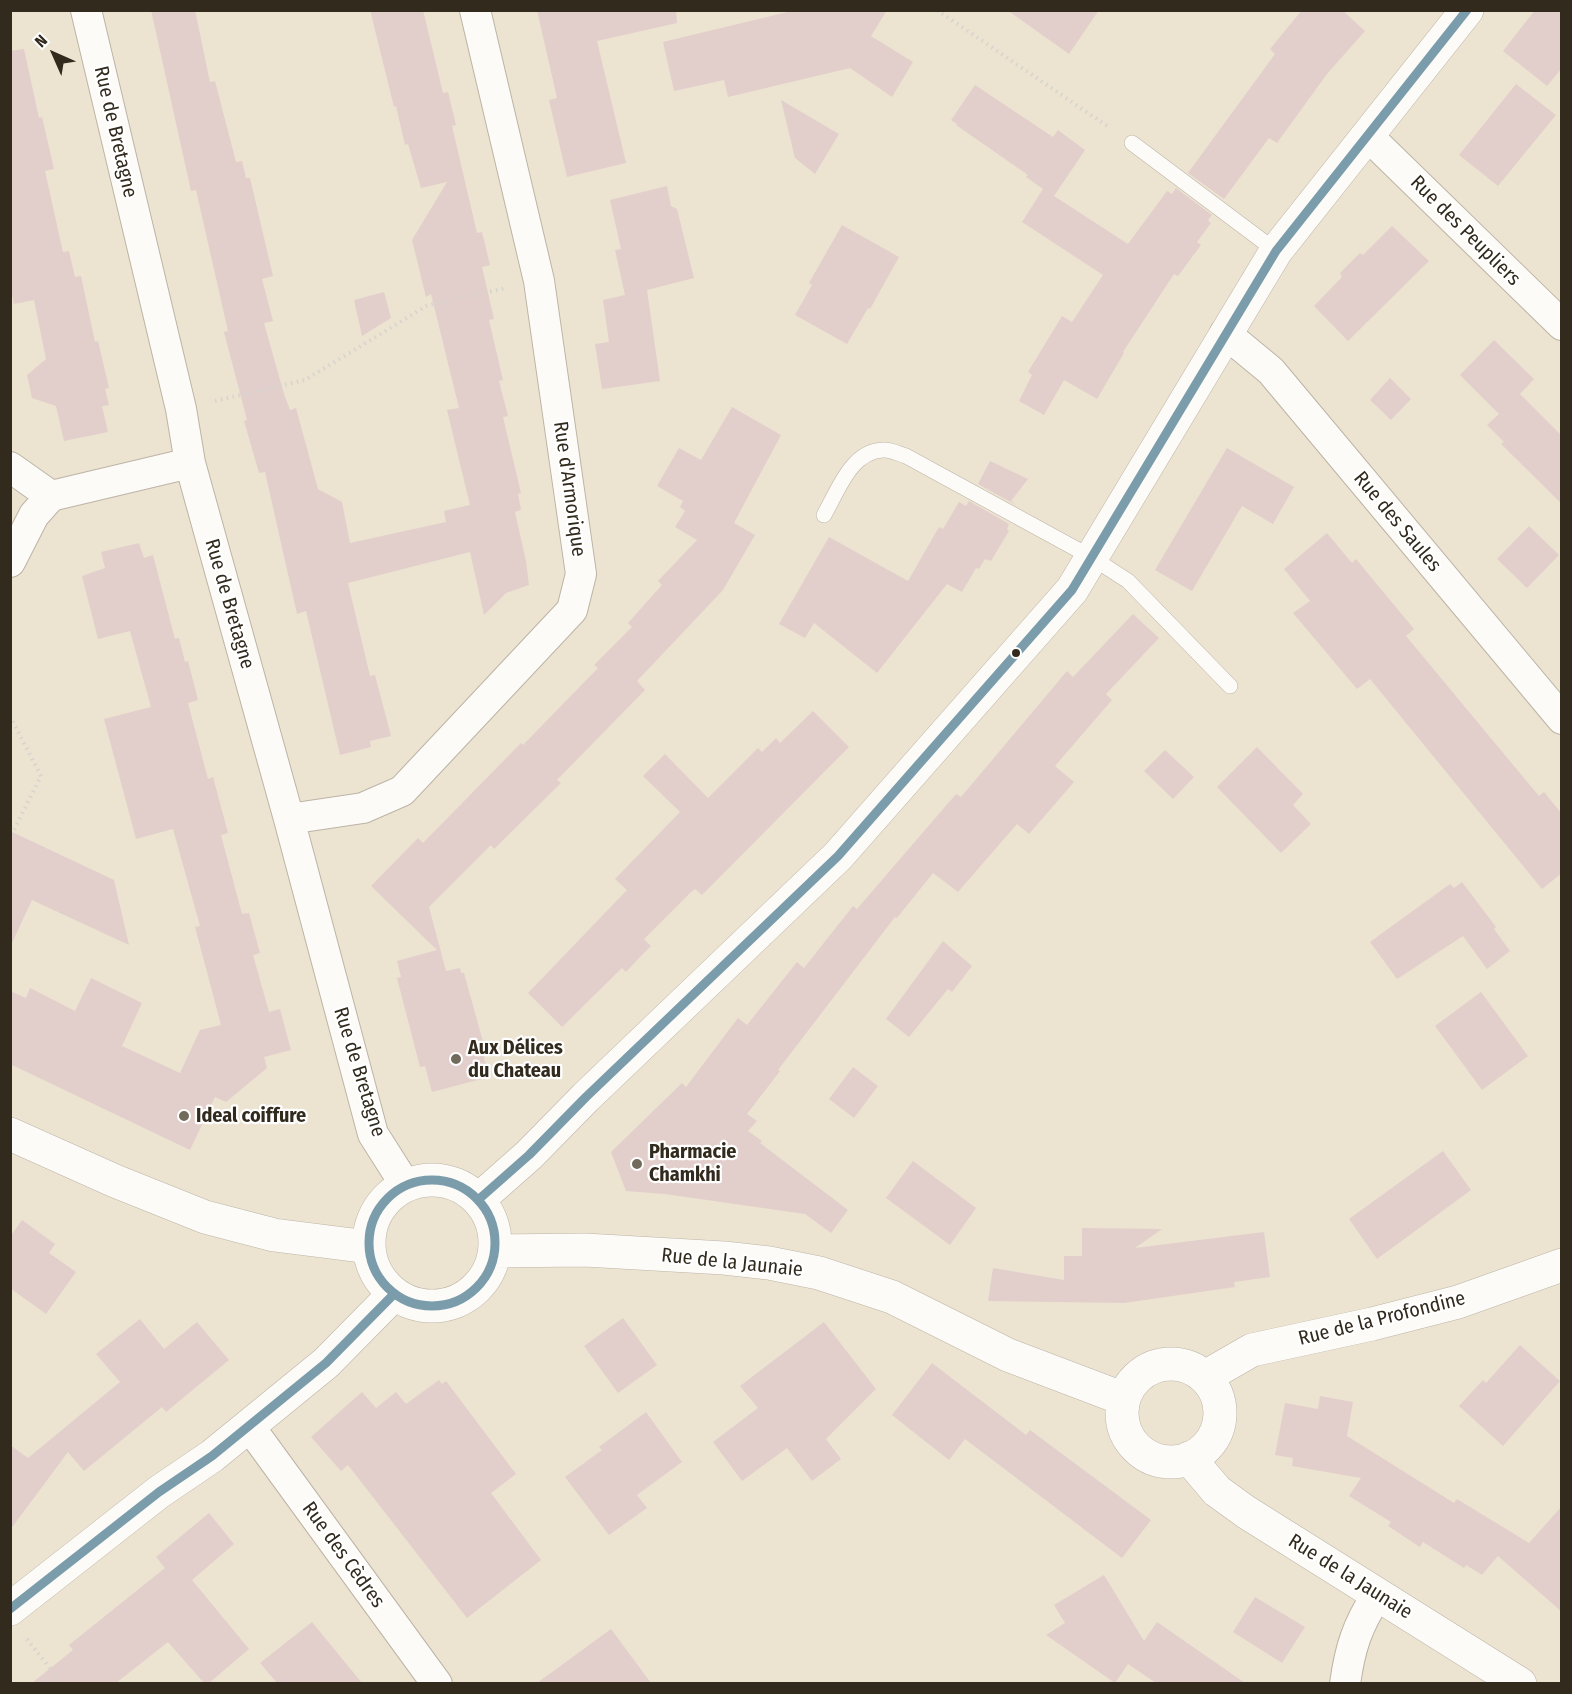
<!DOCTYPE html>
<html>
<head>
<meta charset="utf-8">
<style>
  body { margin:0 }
  #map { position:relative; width:1572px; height:1694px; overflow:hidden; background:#ece3d1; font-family:"Fira Sans Condensed",sans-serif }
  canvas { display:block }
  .frame { position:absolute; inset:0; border:12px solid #312a1d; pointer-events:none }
  .north { position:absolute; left:24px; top:24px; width:60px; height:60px; -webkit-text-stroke:4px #fff; paint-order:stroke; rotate:315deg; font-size:16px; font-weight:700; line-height:24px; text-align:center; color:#312a1d }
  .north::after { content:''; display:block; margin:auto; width:21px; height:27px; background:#312a1d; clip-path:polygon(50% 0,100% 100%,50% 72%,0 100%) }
</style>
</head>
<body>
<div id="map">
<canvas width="1572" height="1694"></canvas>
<div class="frame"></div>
<div class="north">N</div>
</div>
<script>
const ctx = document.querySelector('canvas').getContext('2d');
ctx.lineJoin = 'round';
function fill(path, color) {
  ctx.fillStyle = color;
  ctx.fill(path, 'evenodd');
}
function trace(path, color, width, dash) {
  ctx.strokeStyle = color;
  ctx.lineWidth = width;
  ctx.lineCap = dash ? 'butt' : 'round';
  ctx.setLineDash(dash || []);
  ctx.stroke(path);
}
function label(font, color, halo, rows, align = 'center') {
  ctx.font = font + ' "Fira Sans Condensed",sans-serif';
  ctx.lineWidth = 4.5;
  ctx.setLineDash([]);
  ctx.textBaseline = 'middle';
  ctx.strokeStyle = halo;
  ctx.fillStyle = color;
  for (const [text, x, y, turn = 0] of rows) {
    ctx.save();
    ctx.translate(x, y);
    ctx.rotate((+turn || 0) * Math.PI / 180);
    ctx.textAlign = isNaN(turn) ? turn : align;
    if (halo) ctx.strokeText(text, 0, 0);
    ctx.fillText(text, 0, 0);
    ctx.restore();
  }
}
fill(new Path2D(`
  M151,10h44l15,72 5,-1 21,81 6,-1 4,17h4l23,98 -11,3 11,42 -9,2 20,71 6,16 6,-2 22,81 24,13 8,41 96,-21 -2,-11 26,-6 -23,-95 12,-2 -28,-114 -5,3 -14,-57 35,-58 -26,6 -13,-44 -3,1 -9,-39 -2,1 -24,-97h53l20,83 5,-1 8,33 -4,1 25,107 5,-1 8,33 -8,2 12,52 -5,1 14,60 -4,1 9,35 -5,1 18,76 -3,1 3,16 -6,2 11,49 3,24 -23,8 -22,22 -14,-63 -122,31 22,93 5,-1 16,61 -21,5 1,6 -31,8 -34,-144 -9,3 -32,-142 -6,1 -15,-52 3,-1 -23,-88 4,-1 -32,-141 -5,1z
  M537,10h139l1,13 -80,18 29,122 -59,14 -18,-77 8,-2z
  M796,10h91l-16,26 42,26 -21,35 -42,-29 -122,29 -4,-17 -50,11 -11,-49z
  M1007,10h92l-30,44z
  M1302,10h40l23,21 -38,43 -50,69 -8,-5 -45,61 -36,-26 87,-119 -5,-5z
  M1535,10h27v58l-15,18 -44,-35z
  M24,49l15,69 3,-1 12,52 -9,2 18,81 6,-1 6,26 6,-1 14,66 3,-1 11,47 -4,1 4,16 -7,1 6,26 -44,9 -8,-35 -24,-8 -5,-23 19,-16 -12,-59 -20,4 -4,-18v-235z
  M1516,84l40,31 -58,71 -39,-31z
  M975,85l78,52 5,-7 27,20 -31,46 74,48 39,-53 5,3 4,-6 36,27 -4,5 3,3 -14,19 4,3 -23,31 -4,-2 -51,78 1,1 -27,46 -33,-19 -20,35 -25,-14 13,-26 -4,-3 34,-56 10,6 31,-47 -81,-53 21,-33 -17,-12 2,-2 -72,-50 1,-1 -6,-4z
  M781,100l58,34 -24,40 -20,-16z
  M667,186l4,20 6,3 17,69 -47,12 13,91 -58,8 -7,-45 14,-2 -6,-42 22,-5 -10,-45 6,-1 -11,-49z
  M842,225l57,32 -29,52 -2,-1 -21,36 -52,-29 17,-30 -3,-2z
  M1392,226l37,35 -81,80 -34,-35 28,-29 -2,-4 20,-20 3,2z
  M384,292l7,26 -29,18 -8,-36z
  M1494,340l40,39 -14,15 42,42v68l-61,-60 3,-2 -17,-17 12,-11 -39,-39z
  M1390,378l21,21 -20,21 -21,-20z
  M732,407l49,28 -47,88 21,12 -32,55 -86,91 8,9 -88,90 4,3 -67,66 -3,-4 -62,62 17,64 14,-3 1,5h3l21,76 -3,1 7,27 -57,15 -7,-26 -5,1 -23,-89 4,-1 -4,-16 40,-11 -66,-64 47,-48 5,5 98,-100 2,2 75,-77 -4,-3 38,-38 -4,-4 34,-38 -4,-4 39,-41 -22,-13 10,-16 -5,-4 3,-6 -26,-15 22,-38 22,12z
  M1227,448l67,39 -21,37 -31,-18 -50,85 -37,-21z
  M990,461l38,18 -17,22 5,4 -38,-21z
  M969,501l40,23 -2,5 2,2 -18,30 -6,-2 -6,10 -3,-1 -14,24 -15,-8 -70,89 -63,-50 -9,15 -26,-14 50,-87 79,44 31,-54 4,2 16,-27 7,4z
  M1529,526l30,29 -32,33 -30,-29z
  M1327,533l25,30 4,-4 58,70 -8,7 108,130 25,30 5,-4 18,22v59l-20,16 -172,-210 -13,10 -64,-76 17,-12 -26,-32z
  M139,543l5,15 9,-3 22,84 4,-1 6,24 3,-1 10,39 -10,3 20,76 5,-2 15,56 -7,2 21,79 7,-1 11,40 -7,2 16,57 11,-3 11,41 -27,7 3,11 -41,34 -11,-5 -25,53 -180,-86v-73l16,7 4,-10 45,23 16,-33 51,25 -20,43 58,27 20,-43 21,-5 -26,-98 5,-1 -27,-97 -37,10 -32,-120 47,-12 -21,-76 -32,8 -16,-63 23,-8 -4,-16z
  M1133,614l26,24 -53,56 6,6 -57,66 19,16 -45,52 -12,-10 -59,68 -25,-19 -36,45 -2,-1 -117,153 2,1 -33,43 10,7 -9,10 14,10 -2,2 88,67 -17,23 -26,-19 -140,-20 -39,-3 -15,-39 71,-69 4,4 52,-69 9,7 50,-63 7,6 49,-62 4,3 99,-115 5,3 106,-126 6,6z
  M813,711l36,36 -147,148 -7,-6 -5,4 -46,46 7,7 -13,13 -12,13 -4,-4 -60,59 -34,-34 99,-103 -12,-11 65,-67 -37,-36 22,-22 43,44 50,-50 4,4 14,-14 4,5z
  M1257,747l46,47 -10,11 18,19 -30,29 -64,-66z
  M1165,750l29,27 -21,22 -29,-28z
  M10,831l104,49 15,65 -97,-45 -22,47z
  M1462,882l34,45 -2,2 16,22 -23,18 -24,-33 -66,43 -27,-37 80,-58 4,4z
  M943,941l29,25 -20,26 -4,-3 -39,48 -23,-18z
  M1481,992l47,64 -46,34 -47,-64z
  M853,1067l25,19 -24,32 -25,-19z
  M1443,1151l28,39 -94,69 -28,-40z
  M913,1161l63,47 -26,37 -64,-47z
  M22,1220l33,24 -6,9 27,19 -30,42 -36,-26v-51z
  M1082,1228l80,1 -27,19 129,-16 6,45 -36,5 1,5 -111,16 -136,-2 5,-33 71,12v-24h18z
  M623,1318l34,47 -39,28 -34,-47z
  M140,1319l24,30 33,-27 32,38 -63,52 -4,-5 -78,64 -16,-19 -58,78v-85l18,13 92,-76 -24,-28z
  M824,1322l52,67 -50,50 15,20 -29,22 -25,-33 -45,33 -29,-39 45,-34 -18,-22z
  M1520,1345l40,36 -57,65 -44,-40 24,-26 3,3z
  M932,1363l94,72 4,-5 121,90 -29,38 -157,-119 -16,21 -57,-45z
  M439,1380l3,4 4,-3 70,93 -25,19 50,67 -74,58 -119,-153 -7,6 -30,-34 51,-45 14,16 20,-16 10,12z
  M1320,1396l33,6 -6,34 107,67 3,-4 72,44 33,-37v106l-64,-56 -16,19 -16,-10 -2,3 -41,-26 -3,5 -32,-21 3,-4 -42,-26 12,-18 -69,-12 1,-8 -18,-3 10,-52 33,6z
  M646,1412l36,50 -45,33 10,13 -38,27 -44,-58 37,-27 -3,-3z
  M209,1513l25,31 -42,36 57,69 -40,34h-5l-36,-41 -52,41h-84l41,-33 -4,-5 96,-77 -9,-11z
  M1104,1575l40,66 13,-19 88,61h-89l-28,-19 -13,19 -69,-48 19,-12 -11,-18z
  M1255,1597l50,30 -23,36 -49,-31z
  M312,1622l27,33 23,28h-85l-17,-20z
  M611,1629l40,54h-114z`), '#e2cfcc');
const lane = new Path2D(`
  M1132,143l144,108
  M824,515c14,-24 27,-64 59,-65 7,-1 16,4 23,6l185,101 37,24 102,105`);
const street = new Path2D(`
  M86,10l95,399 9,54 99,356 84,315 33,52
  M1368,136l194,189
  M1225,333l46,38 291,348
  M10,467l41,29 139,-33
  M10,562l24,-47 17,-19
  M289,819l74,-11 39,-17 170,-181 9,-36 -42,-293 -64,-271
  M249,1426l188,258
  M1345,1684c5,-36 12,-58 32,-89`);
const secondary = new Path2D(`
  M10,1134l105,47 90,36 69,18 95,12
  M369 1243a63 63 0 1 1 126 0a63 63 0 1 1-126 0Z
  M478,1200l51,-45 57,-58 252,-241 234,-266 204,-339 191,-241
  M495,1251l90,-1 139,8 45,5 50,10 73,24 116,58 116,44
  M1122 1413a49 49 0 1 1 98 0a49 49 0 1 1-98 0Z
  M1205,1377l47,-27 120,-26 86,-22 104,-37
  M1189,1458l28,33 29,21 274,172
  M10,1609l149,-117 53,-36 114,-93 68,-69`);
trace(lane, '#bcb4a6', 16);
trace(street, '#bcb4a6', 32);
trace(secondary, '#bcb4a6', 34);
trace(new Path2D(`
  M937,10l173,118
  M215,401l90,-21 123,-75 78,-17
  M10,716l31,60 -31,62
  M27,1639l35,45`), '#d6d4ce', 4, [1.5, 4.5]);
trace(lane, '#fcfbf8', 15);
trace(street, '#fcfbf8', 30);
trace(secondary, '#fcfbf8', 33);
trace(new Path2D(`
  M369 1243a63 63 0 1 1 126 0a63 63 0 1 1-126 0Z
  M478,1200l51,-45 57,-58 252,-241 234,-266 204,-339 191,-241
  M10,1609l149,-117 53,-36 114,-93 68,-69`), '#7a9cab', 9);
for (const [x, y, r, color] of [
  [1016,653,5,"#312a1d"],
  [456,1059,6,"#726b5c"],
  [184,1116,6,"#726b5c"],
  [637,1164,6,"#726b5c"]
]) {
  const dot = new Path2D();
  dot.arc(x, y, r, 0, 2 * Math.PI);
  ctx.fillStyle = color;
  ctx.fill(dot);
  trace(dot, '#fff', 2);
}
label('20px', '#312a1d', '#fff', [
  ["Rue de Bretagne",115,132,77],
  ["Rue des Peupliers",1465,231,45],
  ["Rue d'Armorique",569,489,82],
  ["Rue des Saules",1397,522,50],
  ["Rue de Bretagne",229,604,74],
  ["Rue de Bretagne",359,1072,73],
  ["Rue de la Jaunaie",732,1263,6],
  ["Rue de la Profondine",1382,1319,-14],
  ["Rue des Cèdres",343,1555,54],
  ["Rue de la Jaunaie",1350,1577,32]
]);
label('bold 20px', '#312a1d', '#fff', [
  ["Aux Délices",468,1048],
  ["du Chateau",468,1071],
  ["Ideal coiffure",196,1116],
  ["Pharmacie",649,1152],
  ["Chamkhi",649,1175]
], 'left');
</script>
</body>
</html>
